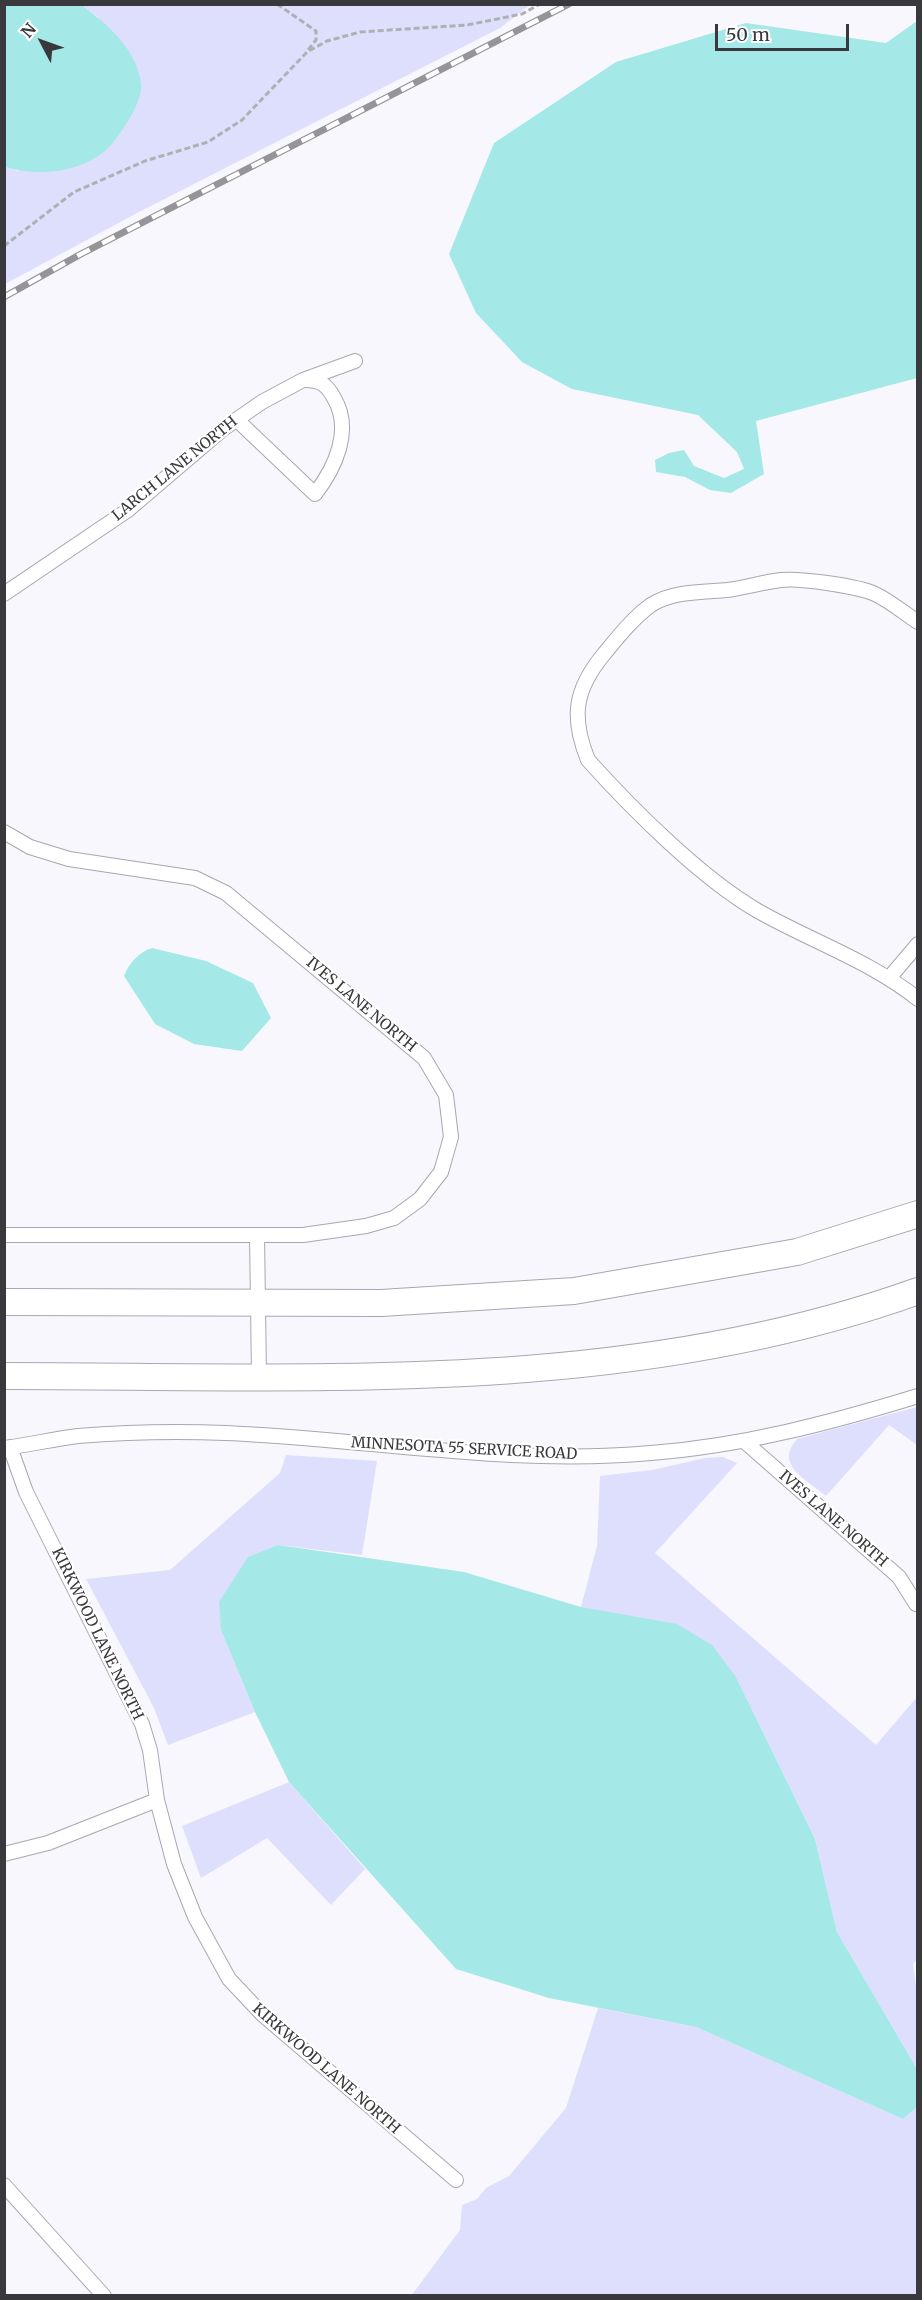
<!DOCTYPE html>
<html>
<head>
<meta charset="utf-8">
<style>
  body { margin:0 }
  #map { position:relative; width:922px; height:2300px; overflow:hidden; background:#f7f7fd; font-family:Merriweather,serif }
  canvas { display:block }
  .frame { position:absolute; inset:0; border:6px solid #39393d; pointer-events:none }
  .north { position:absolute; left:12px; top:12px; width:60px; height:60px; -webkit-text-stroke:4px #fff; paint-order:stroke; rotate:311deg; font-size:16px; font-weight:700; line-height:24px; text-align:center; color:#39393d }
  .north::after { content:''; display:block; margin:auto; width:21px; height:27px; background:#39393d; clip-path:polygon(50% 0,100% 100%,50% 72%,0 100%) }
  .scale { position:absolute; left:715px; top:24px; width:134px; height:27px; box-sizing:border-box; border:3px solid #39393d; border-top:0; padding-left:8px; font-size:18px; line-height:21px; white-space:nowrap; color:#39393d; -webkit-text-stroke:4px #fff; paint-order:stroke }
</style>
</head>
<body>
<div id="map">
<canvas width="922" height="2300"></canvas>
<div class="frame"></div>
<div class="north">N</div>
<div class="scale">50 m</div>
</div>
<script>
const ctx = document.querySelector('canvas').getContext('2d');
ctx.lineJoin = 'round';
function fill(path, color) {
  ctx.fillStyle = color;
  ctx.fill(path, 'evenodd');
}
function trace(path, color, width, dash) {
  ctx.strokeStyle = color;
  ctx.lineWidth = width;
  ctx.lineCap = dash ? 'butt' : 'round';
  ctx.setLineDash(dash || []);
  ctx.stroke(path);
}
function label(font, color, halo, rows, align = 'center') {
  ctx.font = font + ' Merriweather,serif';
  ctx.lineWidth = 4.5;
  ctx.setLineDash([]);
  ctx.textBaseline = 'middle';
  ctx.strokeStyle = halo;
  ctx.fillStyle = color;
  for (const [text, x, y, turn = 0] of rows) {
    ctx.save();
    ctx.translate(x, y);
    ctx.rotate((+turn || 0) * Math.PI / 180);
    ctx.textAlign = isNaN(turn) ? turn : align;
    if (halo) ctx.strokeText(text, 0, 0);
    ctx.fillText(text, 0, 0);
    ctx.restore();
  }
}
fill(new Path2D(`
  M82,5h448l-30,23 -361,184 -134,72v-117l13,4 81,-153z
  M917,1407v38l-28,-20 -63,71c-20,-17 -52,-31 -29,-57z
  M286,1455l91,6 -15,94 -84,-10 -57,85 34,82 -87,33 -14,-37 -68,-129 84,-9 110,-97z
  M723,1457l14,6 -82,90 221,192 41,-48 1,261 -5,6 4,29v76l-80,-137 -22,-93 -79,-162 -155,-70 16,-61 3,-70 52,-6 53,-12z
  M289,1782l76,87 -34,36 -64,-67 -66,40 -19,-52z
  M598,2008l98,19 207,92 14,-12v188l-506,1 49,-66 2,-25 15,-6 9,-11 23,-12 57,-68z`), '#dedffd');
fill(new Path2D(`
  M5,4l77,1c25,19 55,45 59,78 2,10 -6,26 -11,35 -7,11 -15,24 -25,33 -26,22 -69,26 -100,16z
  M917,21v357l-161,43 8,53 -33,19 -21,-3 -25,-13 -29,-5 -1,-12 14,-7 15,-3 10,16 30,12 20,-9 -7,-17 -39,-37 -126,-26 -50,-27 -46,-49 -27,-59 45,-111 122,-81 130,-39 140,20z
  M152,948l54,13 47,22 18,35 -29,33 -48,-7 -39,-20 -31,-48c5,-13 15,-24 28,-28z
  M278,1545l186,27 117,35 96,17 35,21 24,32 79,162 22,93 80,137v38l-14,12 -207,-92 -147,-29 -93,-29 -167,-187 -34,-70 -34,-82 -2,-28 29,-45z`), '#a5e8e8');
const street = new Path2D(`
  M237,420l78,74c20,-26 38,-64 19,-96 -7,-13 -13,-18 -29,-18
  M4,594l124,-84 95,-81 39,-27 41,-22 52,-19
  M918,622c-14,-9 -28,-21 -43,-28 -17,-8 -75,-16 -94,-14 -18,2 -36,8 -54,10 -24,2 -55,1 -76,15 -18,13 -33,32 -47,49 -30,36 -33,64 -16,106 44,49 113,118 170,151 53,30 112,50 160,88
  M4,832l26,15 39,12 126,19 31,15 198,165 22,37 5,42 -10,35 -21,27 -26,19 -28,8 -63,9h-299
  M890,977l28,-33
  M257,1235l2,141
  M744,1441l155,136 17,27
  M10,1447l16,45 116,232 8,26 7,50 17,64 21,53 34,62 34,36 193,165
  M4,1448c25,-3 49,-9 74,-12 49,-4 99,-5 148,-3 141,6 283,33 425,20 91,-7 179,-30 267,-57
  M4,1854l44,-11 109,-43
  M4,2185l100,111`);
const highway = new Path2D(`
  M4,1302l377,1 193,-12 223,-39 121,-38
  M4,1376c306,0 621,20 914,-85`);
trace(street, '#a7a7b1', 16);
trace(highway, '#a7a7b1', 28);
trace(new Path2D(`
  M277,4l39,27v9l-8,10
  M4,246l70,-54 71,-31 63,-19 34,-22 65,-68 20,-11 33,-9 107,-7 55,-11 18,-10`), '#afafb4', 3, [6, 3]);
trace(street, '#fff', 14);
trace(highway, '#fff', 26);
const rail = new Path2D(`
  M4,297l77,-43 488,-250`);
trace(rail, '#949499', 7);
trace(rail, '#fff', 4.5, [14]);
label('15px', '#39393d', '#fff', [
  ["LARCH LANE NORTH",175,469,-39],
  ["IVES LANE NORTH",361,1005,40],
  ["MINNESOTA 55 SERVICE ROAD",464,1449,3],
  ["IVES LANE NORTH",833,1519,41],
  ["KIRKWOOD LANE NORTH",97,1634,64],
  ["KIRKWOOD LANE NORTH",326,2069,41]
]);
</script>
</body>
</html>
